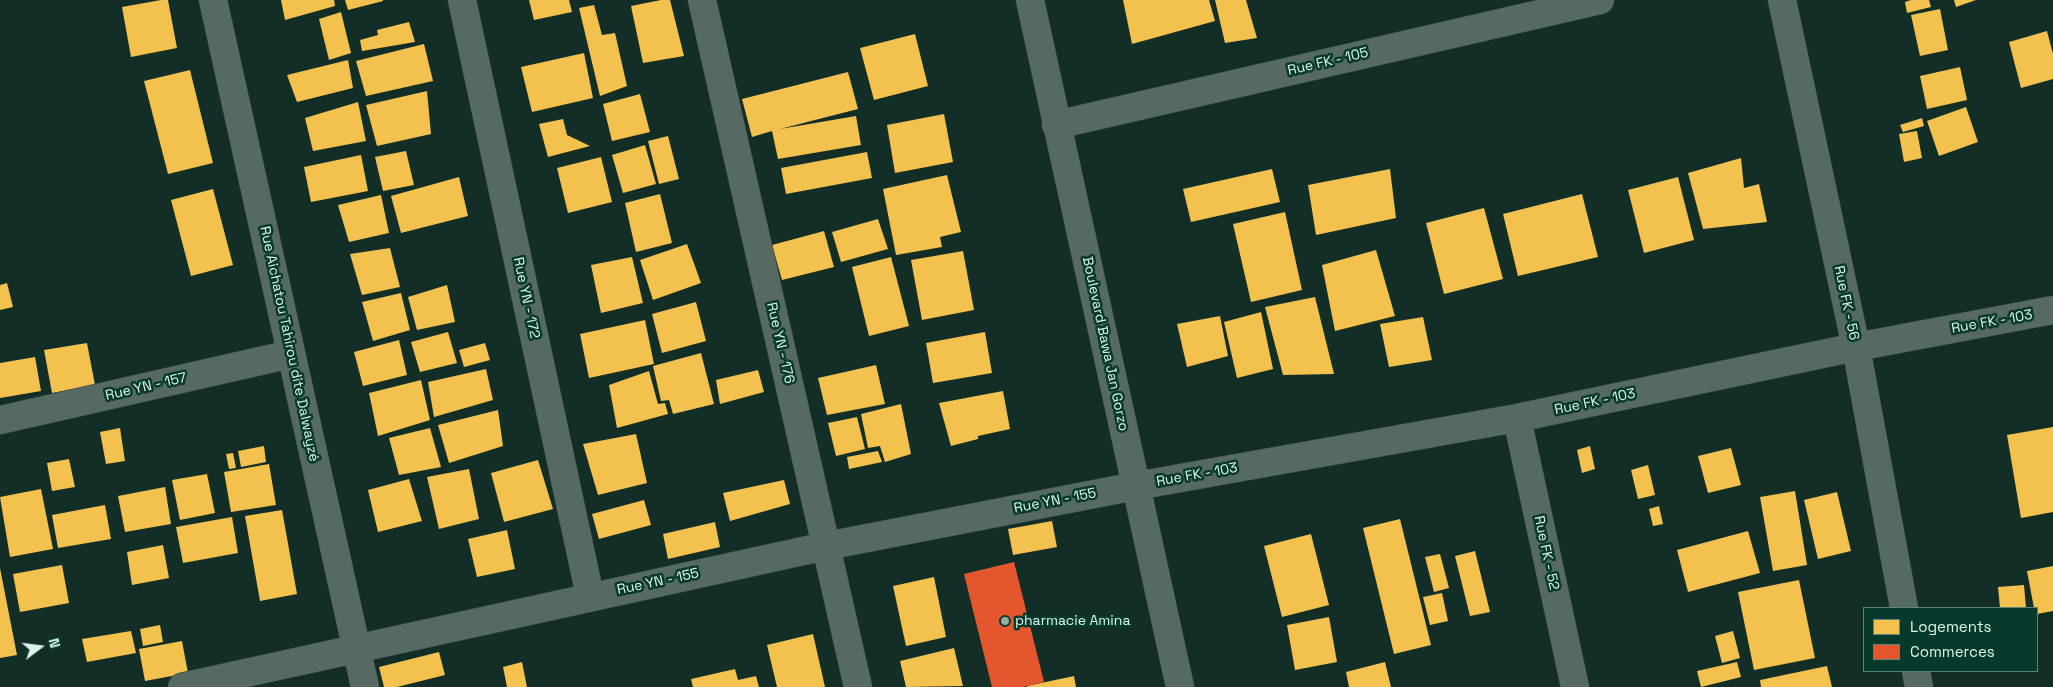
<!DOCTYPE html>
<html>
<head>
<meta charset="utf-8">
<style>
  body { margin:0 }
  #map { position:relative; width:2053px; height:687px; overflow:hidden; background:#132e27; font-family:"Space Grotesk",sans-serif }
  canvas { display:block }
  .legend { position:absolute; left:1863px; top:607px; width:175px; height:65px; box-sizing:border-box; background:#073a2d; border:1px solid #5c8479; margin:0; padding:6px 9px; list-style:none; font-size:15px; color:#dcf4eb }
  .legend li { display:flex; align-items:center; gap:10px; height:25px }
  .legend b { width:25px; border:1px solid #5c8479 }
  .north { position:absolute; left:15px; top:622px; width:50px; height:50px; -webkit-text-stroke:4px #073a2d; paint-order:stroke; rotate:75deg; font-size:14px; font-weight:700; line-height:20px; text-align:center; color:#dcf4eb }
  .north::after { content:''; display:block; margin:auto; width:18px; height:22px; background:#dcf4eb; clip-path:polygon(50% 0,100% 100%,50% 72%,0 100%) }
</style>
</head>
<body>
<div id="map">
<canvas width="2053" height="687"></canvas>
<ul class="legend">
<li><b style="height:14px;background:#f2c14e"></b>Logements</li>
<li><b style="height:14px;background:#e4572e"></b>Commerces</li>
</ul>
<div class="north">N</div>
</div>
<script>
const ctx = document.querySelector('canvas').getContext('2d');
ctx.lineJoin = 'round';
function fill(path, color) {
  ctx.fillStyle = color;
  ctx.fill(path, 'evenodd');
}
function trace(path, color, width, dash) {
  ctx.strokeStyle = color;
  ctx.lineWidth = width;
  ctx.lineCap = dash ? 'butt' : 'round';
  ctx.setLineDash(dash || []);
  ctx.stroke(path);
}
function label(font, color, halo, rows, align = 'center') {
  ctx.font = font + ' "Space Grotesk",sans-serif';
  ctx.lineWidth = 5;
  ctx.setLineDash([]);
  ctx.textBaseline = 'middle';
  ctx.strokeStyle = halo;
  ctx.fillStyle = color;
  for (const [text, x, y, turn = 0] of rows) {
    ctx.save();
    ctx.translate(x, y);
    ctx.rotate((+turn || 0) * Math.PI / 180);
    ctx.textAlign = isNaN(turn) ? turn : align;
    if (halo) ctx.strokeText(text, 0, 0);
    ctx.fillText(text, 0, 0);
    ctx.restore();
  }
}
fill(new Path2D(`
  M161,0h7l9,48 -46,9 -9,-50z
  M281,0h53l1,6 -50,14z
  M345,0h38v1l-35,9z
  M529,0h40l3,12 -38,8z
  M661,0h9l14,56 -41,7 -12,-57z
  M1123,0h86l6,21 -83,23z
  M1215,0h31l11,38 -32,5z
  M1911,0h18l2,7 -24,6 -2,-11z
  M1954,0h22l-20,7z
  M594,5l8,30 13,-2 12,53 -27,10 -21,-88z
  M1940,9l8,41 -28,6 -9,-41z
  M341,12l10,41 -22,7 -10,-41z
  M409,22l6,20 -53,9 -2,-11 18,-5 -1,-5z
  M2047,31l6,23v25l-32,9 -12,-46z
  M915,34l13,52 -54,14 -14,-52z
  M424,44l9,37 -67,15 -10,-35z
  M584,53l9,45 -61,14 -11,-45z
  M348,60l5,28 -56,14 -10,-27z
  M1960,67l7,33 -40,9 -7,-33z
  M190,70l23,93 -45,11 -24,-93z
  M848,72l10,37 -78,20 76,-13 5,29 -83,14 -6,-28 -20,6 -10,-38z
  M427,91l4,43 -54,12 -11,-41z
  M640,94l10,38 -38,9 -9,-37z
  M358,102l8,39 -53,10 -8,-33z
  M1966,107l12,35 -39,14 -12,-35z
  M944,114l9,48 -58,11 -8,-48z
  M1922,118l2,8 -21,6 -3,-7z
  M563,119l4,16 23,11 -42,11 -9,-33z
  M1917,131l5,27 -18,4 -5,-28z
  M668,136l11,43 -20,5 -11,-43z
  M645,145l11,39 -33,9 -11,-38z
  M406,151l8,34 -31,6 -8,-34z
  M867,152l5,26 -86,16 -5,-26z
  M361,155l7,36 -57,11 -7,-35z
  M601,157l11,45 -44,11 -11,-45z
  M1741,158l3,30 15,-4 8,38 -64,7 -15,-56z
  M1272,169l8,33 -89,20 -8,-33z
  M1390,169l6,49 -80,17 -8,-50z
  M947,175l14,57 -21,5 2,10 -46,8 -13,-66z
  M459,177l9,39 -67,17 -10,-37z
  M1678,177l16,63 -50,13 -16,-63z
  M213,189l20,76 -42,11 -20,-76z
  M660,194l12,49 -36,9 -11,-49z
  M1582,194l16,63 -80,19 -15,-62z
  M381,195l8,38 -40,9 -11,-37z
  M1484,208l19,71 -59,15 -18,-71z
  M1285,212l17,78 -51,12 -18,-78z
  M878,219l10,30 -47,13 -9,-30z
  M824,231l10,36 -52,13 -10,-35z
  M687,244l14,39 -48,17 -13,-40z
  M390,248l10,39 -38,8 -12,-41z
  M1376,250l19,66 -60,15 -13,-66z
  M963,251l11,59 -52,10 -11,-60z
  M632,257l11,46 -42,10 -10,-48z
  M891,257l18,69 -40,10 -17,-69z
  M7,283l6,24 -13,3v-25z
  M447,285l8,37 -38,8 -9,-33z
  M401,293l9,37 -37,11 -11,-39z
  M1315,297l19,77 -51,1 -18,-68z
  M696,302l10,39 -44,12 -10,-39z
  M1261,312l12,57 -36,9 -13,-56z
  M1220,316l8,40 -41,11 -10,-43z
  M1423,317l9,43 -43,7 -9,-43z
  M645,320l9,44 -65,14 -9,-44z
  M448,332l9,31 -37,9 -9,-30z
  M985,332l7,41 -59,10 -7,-40z
  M399,340l8,35 -44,11 -9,-34z
  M87,343l8,42 -43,8 -8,-43z
  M485,343l5,17 -26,7 -5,-17z
  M701,353l13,51 -41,10 -4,-14 -8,1 -8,-35z
  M35,357l6,34 -41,7v-35z
  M876,365l9,39 -58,11 -9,-37z
  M486,369l7,31 -59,17 -6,-35z
  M758,370l6,22 -44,12 -4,-24z
  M649,371l9,33 7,-1 3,11 -51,14 -8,-43z
  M421,380l9,40 -52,16 -9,-43z
  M1003,391l7,38 -32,7v3l-27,7 -12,-43z
  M901,404l10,50 -26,8 -5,-16 -12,2 -7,-34z
  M498,410l5,36 -54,17 -11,-38z
  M857,417l8,32 -29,7 -8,-33z
  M2053,427v85l-32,6 -14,-83z
  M120,428l5,33 -19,3 -6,-32z
  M430,428l11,39 -42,8 -10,-37z
  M636,434l11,49 -49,12 -15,-51z
  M264,446l2,16 -25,5 -3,-16z
  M1590,446l5,23 -13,4 -5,-23z
  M1731,448l10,37 -33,8 -10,-37z
  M878,451l4,11 -33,7 -2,-12z
  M233,453l3,15 -7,1 -3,-15z
  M69,459l6,28 -23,4 -5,-28z
  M538,460l15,49 -49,13 -13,-49z
  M269,464l7,41 -45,7 -7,-40z
  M1648,465l7,30 -17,4 -7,-29z
  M469,469l10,50 -40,10 -12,-52z
  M207,474l8,39 -35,7 -8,-40z
  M409,479l13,42 -44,11 -10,-42z
  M784,480l6,24 -60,17 -7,-28z
  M165,487l6,37 -46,8 -7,-36z
  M41,489l12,60 -43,8 -10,-60z
  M1795,491l12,74 -34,6 -13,-74z
  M1837,492l14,59 -33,8 -14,-59z
  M644,500l7,25 -52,14 -7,-25z
  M105,505l6,34 -53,9 -6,-33z
  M1659,506l4,18 -10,2 -4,-17z
  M282,510l15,84 -37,7 -15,-85z
  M232,517l6,36 -55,10 -7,-36z
  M1400,519l31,126 -37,9 -31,-126z
  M1052,521l5,26 -44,8 -5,-26z
  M715,522l5,25 -52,12 -5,-25z
  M507,530l8,39 -38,8 -9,-38z
  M1748,531l12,42 -72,19 -11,-42z
  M1311,534l18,71 -47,12 -18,-71z
  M163,545l6,33 -37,7 -5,-33z
  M1475,551l15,61 -20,4 -15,-60z
  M1440,554l9,34 -15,4 -9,-35z
  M62,565l7,38 -49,9 -7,-38z
  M2053,566v45l-16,3v-6h-3l-7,-37z
  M0,568l17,87 -17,3z
  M934,577l12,60 -40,9 -13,-60z
  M1799,580l16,78 -61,12 -16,-78z
  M2024,585l2,23h-26l-2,-21z
  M1442,593l6,28 -18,4 -7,-28z
  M1329,617l8,45 -42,8 -8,-45z
  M160,625l3,17 -20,4 -3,-17z
  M131,631l5,22 -49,9 -5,-23z
  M1733,631l7,27 -18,5 -7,-27z
  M813,634l12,53h-48l-10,-42z
  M182,641l6,32 -43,8 -6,-32z
  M954,648l9,38 -57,1 -6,-26z
  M439,652l6,23 -48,12h-13l-5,-20z
  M522,662l5,25h-20l-4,-20z
  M1385,662l6,25h-42l-3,-15z
  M1737,662l4,15 -40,10 -4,-16z
  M1827,666l5,21h-71l-1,-7z
  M735,669l3,11 18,-4 3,11h-66l-2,-8z
  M1074,676l2,11h-49v-1z`), '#f2c14e');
fill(new Path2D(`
  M1014,562l30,120 -21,5h-31l-28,-113z`), '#e4572e');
const street = new Path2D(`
  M213,0l152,687
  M462,0l128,596
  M702,0l156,687
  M1782,0l74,347 48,261
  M1056,125l544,-125
  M1517,418l58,269
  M0,420l291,-66
  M1916,671l3,16
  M182,687l644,-141 310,-60 381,-68 339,-71 197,-37`);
const secondary = new Path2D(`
  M1030,0l150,687`);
trace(street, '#374a45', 29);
trace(secondary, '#374a45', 29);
trace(street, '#566962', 28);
trace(secondary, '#566962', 28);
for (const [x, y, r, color] of [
  [1005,621,5,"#96afa6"]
]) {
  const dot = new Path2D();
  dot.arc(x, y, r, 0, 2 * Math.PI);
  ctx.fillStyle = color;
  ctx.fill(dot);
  trace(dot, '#073a2d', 2);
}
label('14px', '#dcf4eb', '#073a2d', [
  ["Rue FK - 105",1328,62,-13],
  ["Rue YN - 172",526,298,78],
  ["Rue FK - 56",1846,303,78],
  ["Rue FK - 103",1992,322,-10],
  ["Rue YN - 176",780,343,77],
  ["Rue Aichatou Tahirou dite Dalwayzé",289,344,78],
  ["Boulevard Bawa Jan Gorzo",1105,344,78],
  ["Rue YN - 157",146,387,-13],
  ["Rue FK - 103",1595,402,-12],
  ["Rue FK - 103",1197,475,-10],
  ["Rue YN - 155",1055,501,-11],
  ["Rue FK - 52",1546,553,78],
  ["Rue YN - 155",658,582,-12]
]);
label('14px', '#dcf4eb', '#073a2d', [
  ["pharmacie Amina",1015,621]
], 'left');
</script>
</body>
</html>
